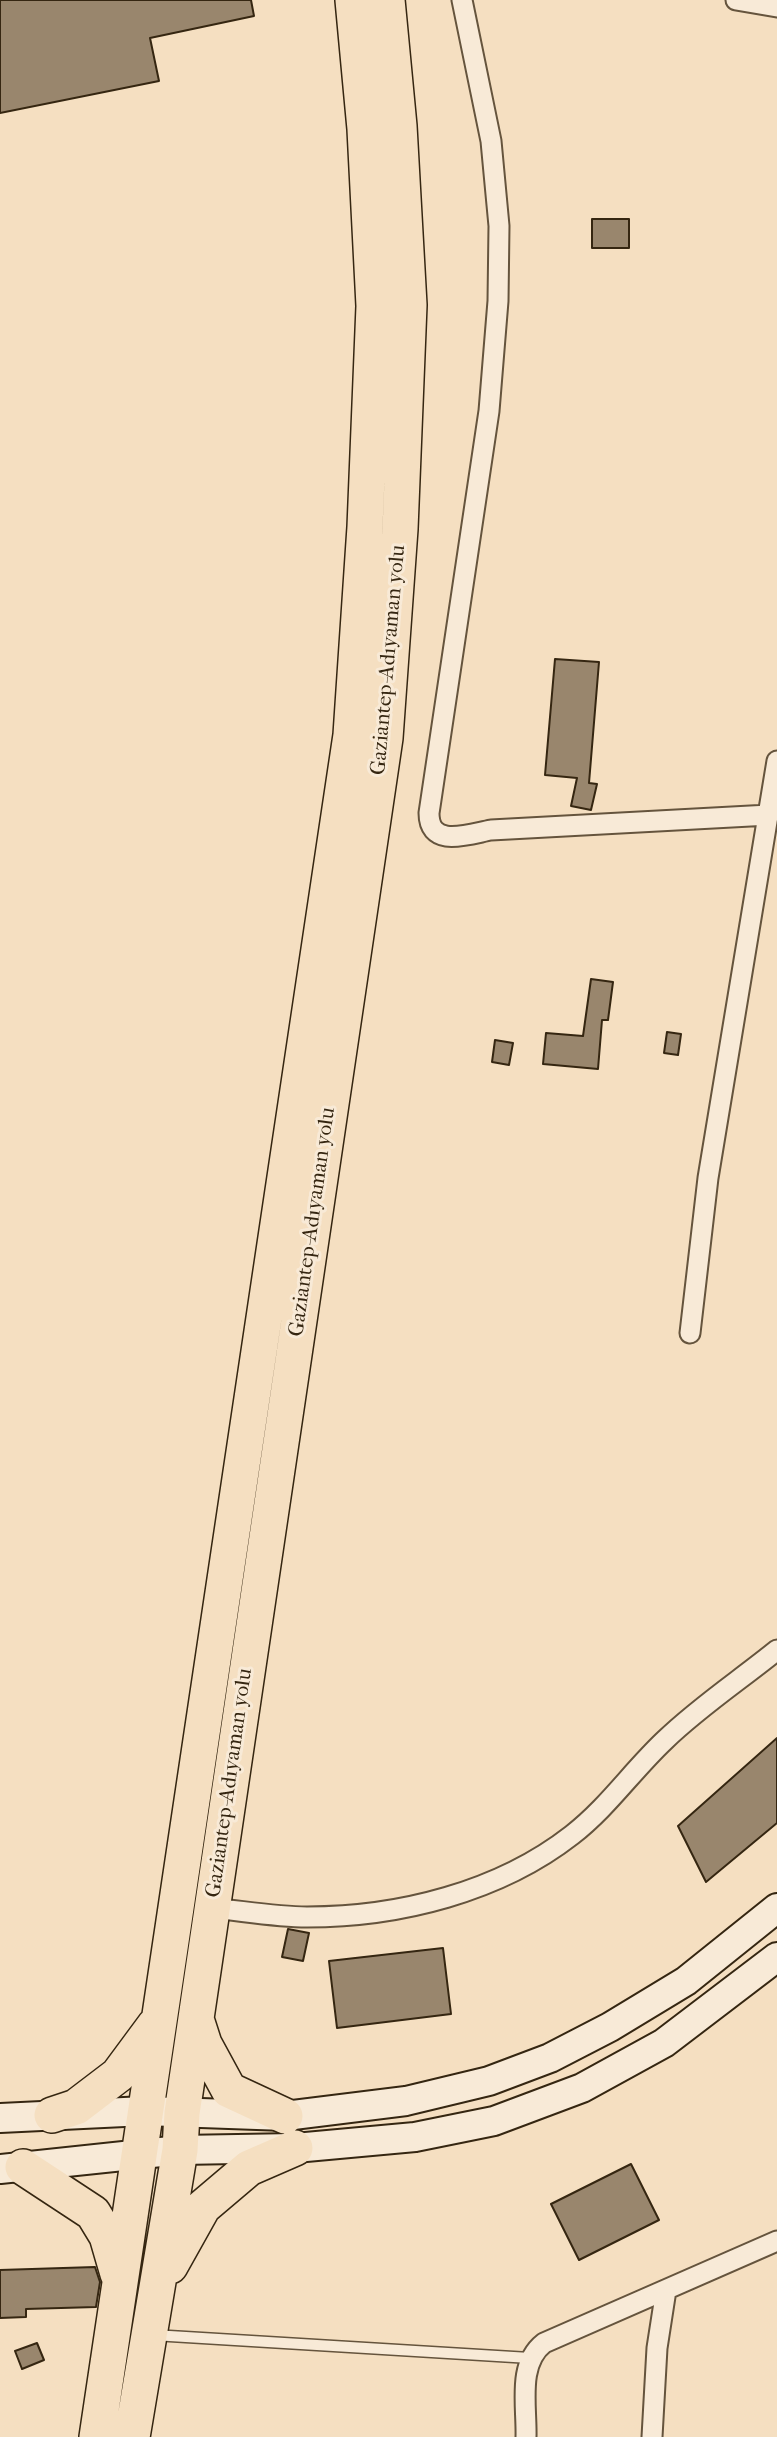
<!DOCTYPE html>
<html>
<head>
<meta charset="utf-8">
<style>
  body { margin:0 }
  canvas { display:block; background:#f5dfc1 }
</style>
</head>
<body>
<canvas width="777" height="2437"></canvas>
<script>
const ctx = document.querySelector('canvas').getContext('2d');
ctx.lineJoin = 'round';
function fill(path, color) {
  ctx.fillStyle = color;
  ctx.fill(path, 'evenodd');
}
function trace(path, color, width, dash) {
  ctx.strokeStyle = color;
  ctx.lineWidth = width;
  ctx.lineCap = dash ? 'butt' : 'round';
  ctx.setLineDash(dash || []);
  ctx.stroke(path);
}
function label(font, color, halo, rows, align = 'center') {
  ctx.font = font + ' "IM FELL French Canon",serif';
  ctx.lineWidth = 6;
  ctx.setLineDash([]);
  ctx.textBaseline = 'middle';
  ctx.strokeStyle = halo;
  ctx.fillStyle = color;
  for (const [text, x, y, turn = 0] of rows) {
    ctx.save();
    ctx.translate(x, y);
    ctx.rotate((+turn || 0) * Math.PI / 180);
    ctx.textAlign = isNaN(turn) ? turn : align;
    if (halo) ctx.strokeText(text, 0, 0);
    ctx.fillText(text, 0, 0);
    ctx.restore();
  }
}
const building = new Path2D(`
  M0,0h251l3,16 -104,22 9,43 -159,32z
  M592,219h37v29h-37z
  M555,659l44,3 -10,121 8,1 -6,26 -20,-4 6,-28 -32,-3z
  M591,979l22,3 -5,38h-6l-4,49 -55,-5 3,-31 37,3z
  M667,1032l14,2 -3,21 -14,-2z
  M495,1040l18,3 -4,22 -17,-3z
  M777,1738v85l-71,59 -28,-56z
  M288,1929l21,4 -6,28 -21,-4z
  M443,1948l8,66 -114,14 -8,-67z
  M631,2164l28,56 -80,40 -28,-56z
  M95,2267l5,15 -4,25 -70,2v8l-26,1v-48z
  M37,2343l7,17 -22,9 -7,-18z`);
fill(building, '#99866d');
trace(building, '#352611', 2);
const lane = new Path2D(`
  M153,2335l377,23`);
const street = new Path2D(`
  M462,0l29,141 8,85 -1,75 -9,110 -60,402c0,36 40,21 62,17l278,-15
  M736,0l41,7
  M690,1333l18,-155 69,-417
  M212,1908c31,3 64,9 95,9 92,0 192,-25 265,-82 36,-28 60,-64 93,-95 34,-33 75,-60 112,-90
  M526,2437c1,-31 -9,-73 18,-94l233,-102
  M652,2437l5,-89 9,-58`);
const secondary = new Path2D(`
  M0,2118l145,-7 140,5 121,-15 83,-20 61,-23 60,-31 76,-46 91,-73
  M0,2169l180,-19 115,-2 120,-11 79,-16 88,-33 82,-45 113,-86`);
const highway = new Path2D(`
  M196,2019l8,25 25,46 56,26
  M52,2115l24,-8 42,-32 37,-50
  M23,2167l70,46 14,23 11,38
  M170,2266l33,-59 46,-39 46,-20
  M97,2437l254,-1702 14,-208 9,-221 -9,-177 -12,-129
  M132,2437l48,-287 2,-37 203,-1375 15,-209 9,-224 -10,-179 -12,-126`);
trace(lane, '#65543d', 13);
trace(street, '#65543d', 23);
trace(secondary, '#352611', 32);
trace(highway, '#352611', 38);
trace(lane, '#f8ead7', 10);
trace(street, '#f8ead7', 19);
trace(secondary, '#f8ead7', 28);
trace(highway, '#f5dfc1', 35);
label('21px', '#352611', '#f8ead7', [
  ["Gaziantep-Adıyaman yolu",389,660,-85],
  ["Gaziantep-Adıyaman yolu",313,1222,-82],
  ["Gaziantep-Adıyaman yolu",230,1783,-82]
]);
</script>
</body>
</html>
